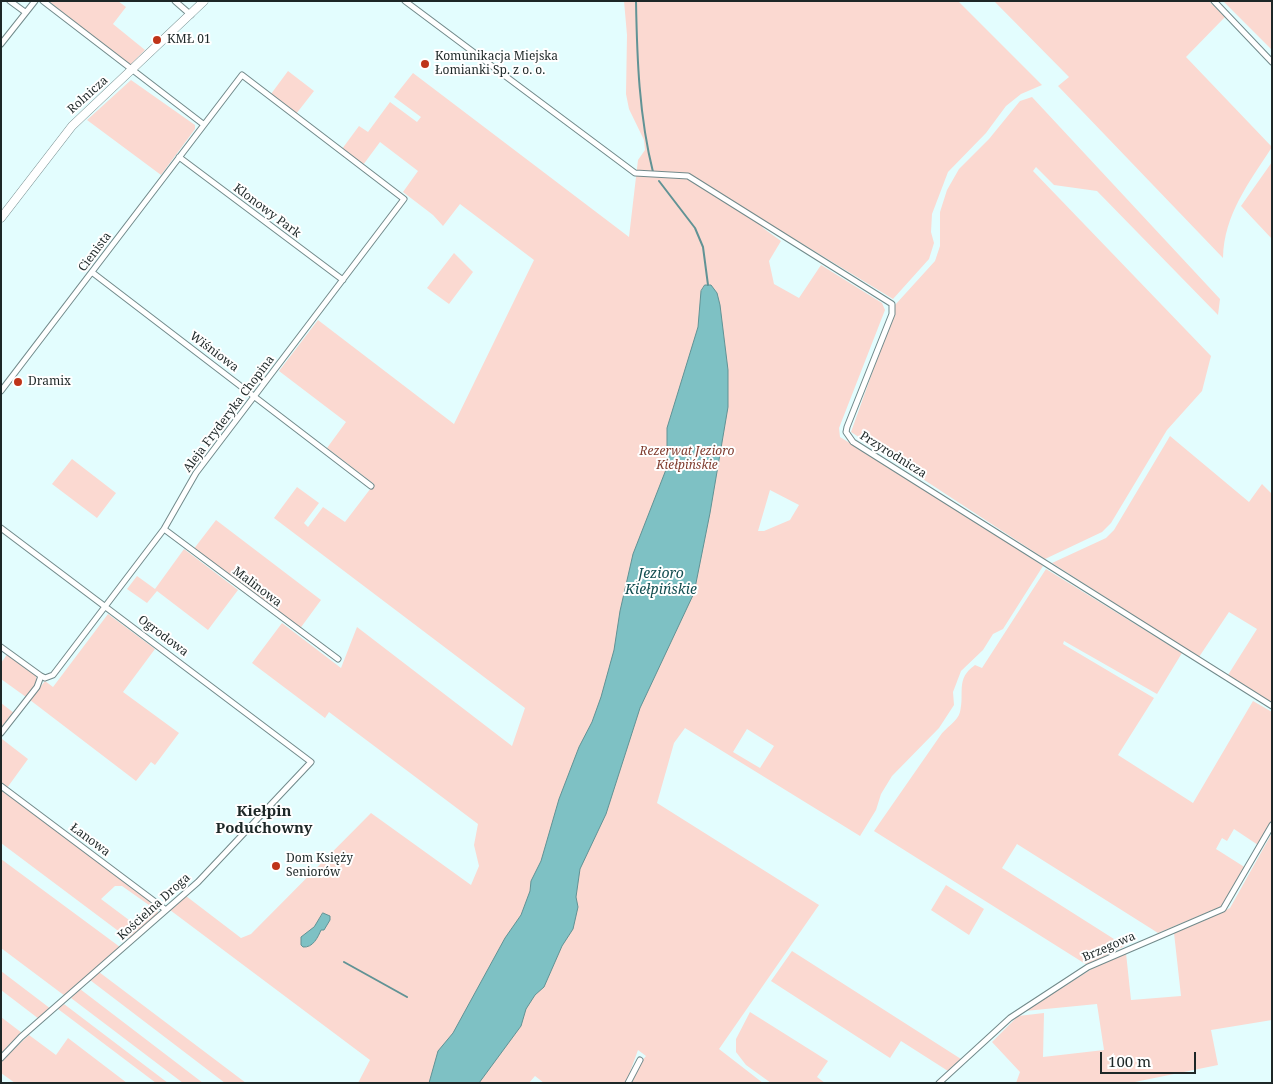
<!DOCTYPE html>
<html>
<head>
<meta charset="utf-8">
<style>
  body { margin:0 }
  #map { position:relative; width:1273px; height:1084px; overflow:hidden; background:#e3fdfe; font-family:"Noto Serif",serif }
  canvas { display:block }
  .frame { position:absolute; inset:0; border:2px solid #1d2727; pointer-events:none }
  .scale { position:absolute; left:1100px; top:1052px; width:96px; height:22px; box-sizing:border-box; border:2px solid #1d2727; border-top:0; padding-left:6px; font-size:15px; line-height:18px; white-space:nowrap; color:#1d2727; -webkit-text-stroke:4px #fff; paint-order:stroke }
</style>
</head>
<body>
<div id="map">
<canvas width="1273" height="1084"></canvas>
<div class="frame"></div>
<div class="scale">100 m</div>
</div>
<script>
const ctx = document.querySelector('canvas').getContext('2d');
ctx.lineJoin = 'round';
function fill(path, color) {
  ctx.fillStyle = color;
  ctx.fill(path, 'evenodd');
}
function trace(path, color, width, dash) {
  ctx.strokeStyle = color;
  ctx.lineWidth = width;
  ctx.lineCap = dash ? 'butt' : 'round';
  ctx.setLineDash(dash || []);
  ctx.stroke(path);
}
function label(font, color, halo, rows, align = 'center') {
  ctx.font = font + ' "Noto Serif",serif';
  ctx.lineWidth = 4;
  ctx.setLineDash([]);
  ctx.textBaseline = 'middle';
  ctx.strokeStyle = halo;
  ctx.fillStyle = color;
  for (const [text, x, y, turn = 0] of rows) {
    ctx.save();
    ctx.translate(x, y);
    ctx.rotate((+turn || 0) * Math.PI / 180);
    ctx.textAlign = isNaN(turn) ? turn : align;
    if (halo) ctx.strokeText(text, 0, 0);
    ctx.fillText(text, 0, 0);
    ctx.restore();
  }
}
fill(new Path2D(`
  M48,1h70l8,6 -13,17 32,26 -15,15z
  M624,1h334l84,84 -21,9 -15,12 -20,27 -38,39 -16,42 -1,18 3,11 -5,16 -36,40 -133,-81 3,10 18,13 -12,20 5,23 25,14 22,-33 61,38 3,7 -46,118 1,9 104,64 99,65 -40,63 -10,5 -10,16 -22,21 -8,21 1,13 -15,23 -47,48 -11,18 -5,16 -16,26 -175,-108 -11,15 -17,60 162,102 -100,144 44,34h-132l9,-20 6,-7 -8,-6 -12,33h-82l-9,-7 -6,7h-171l12,-23 -200,-150 16,-14 55,42 10,-4 120,-121 100,72 8,-19 -5,-21 4,-21 -149,-112 -4,6 -73,-55 30,-40 59,45 16,-41 155,119 13,-38 -251,-190 23,-31 22,16 -15,20 4,4 15,-20 22,15 29,-38 -47,-36 19,-26 -67,-51 39,-51 136,104 80,-164 -74,-56 -17,22 -10,-11 -30,-23 15,-21 -38,-29 -17,23 -21,-16 17,-23 9,6 22,-30 27,20 4,-5 -27,-20 19,-24 216,164 9,-77 7,-10 -1,-10 -15,-31 -3,-15 1,-59zM770,490l29,15 -9,15 -26,11h-6zM747,729l27,17 -14,22 -27,-16z
  M994,1h215l16,16 -39,40 86,90c-23,36 -48,67 -49,111l-165,-172 11,-9z
  M1223,1h49v49z
  M288,71l26,20 -18,23 -25,-20z
  M131,80l64,45v4l-34,46 -74,-55z
  M1032,97l188,202 -2,16 -121,-124 -43,-6 -18,-18 -3,4 178,185 -9,35 -35,39 -56,93 -9,9 -57,27 -194,-127 30,-84 14,-33v-10l40,-44 5,-15v-34l7,-22 12,-21 30,-30 31,-38z
  M1272,162v77l-31,-33z
  M454,253l19,19 -24,32 -22,-16z
  M1170,436l79,66 13,-18 10,10v209l-44,-28 29,-46 -28,-17 -30,45 -147,-94 54,-25 8,-8z
  M72,459l44,34 -19,25 -45,-34z
  M216,520l105,80 -22,30 -106,-80z
  M184,549l54,41 -30,40 -51,-39 -10,12 -20,-14 10,-13 18,13z
  M1046,569l136,84 -25,41 -93,-53 -1,3 91,54 -36,57 75,48 60,-102 19,11v108l-14,25 -24,-16 -7,12 -5,-3 -6,11 30,19 -21,37 -67,28 -141,-89 -15,24 123,78 -38,19 -213,-134 66,-95c5,-8 18,-15 20,-24 5,-19 -5,-33 15,-47l7,3z
  M108,614l47,35 -32,43 56,41 -24,32 -4,-3 -15,19 -106,-81 15,-19 8,6z
  M8,653l28,21 1,8 -11,15 -25,-18v-16z
  M1,703l13,10 -13,15z
  M2,739l26,20 -21,29 -6,-5z
  M1,789l157,119 -2,2 4,3 -31,26 -128,-96zM115,886h7l34,24 -19,16 -36,-27z
  M1272,833v187l-61,10 7,35 -88,18h-114l4,-11 -28,-30 26,-26 26,-3 -1,44 61,-7 -7,-46 -72,7 73,-46 28,-12 5,47 50,-4 -7,-63 56,-25z
  M1,859l119,88 -55,49 -64,-48z
  M946,885l38,24 -15,26 -38,-25z
  M792,951l169,108 -13,12 -47,-30 -11,17 -119,-77z
  M1,971l50,38 -12,10 -38,-29z
  M99,972l147,111h-21l-135,-103z
  M80,989l123,94h-20l-112,-85z
  M64,1004l104,79h-12l-98,-74z
  M750,1012l78,49 -11,16 8,6h-54l-25,-18 -10,-13v-13z
  M1,1017l21,16 -21,21z
  M29,1035l27,20 12,-17 59,45h-112l-14,-10v-12z`), '#fbd9d1');
const water = new Path2D(`
  M705,285h6l6,8 3,12 8,65v37l-18,106 -16,80 -54,115 -34,106 -26,55 -4,28 2,10 -5,22 -11,17 -18,41 -9,8 -9,14 -5,17 -42,57h-50l9,-32 15,-18 52,-95 16,-23 9,-24 1,-10 10,-20 18,-62 20,-52 13,-25 9,-25 13,-47 6,-39 13,-57 34,-87v-39l31,-101 3,-36z
  M323,913l7,3v4l-6,10h-3c-3,7 -8,18 -18,17l-2,-2v-8l13,-10z`);
fill(water, '#7ec1c4');
trace(water, '#619395', 1);
trace(new Path2D(`
  M636,1c1,57 3,115 17,171
  M659,181l36,47 8,19 5,38
  M344,962l63,35`), '#619395', 2);
const street = new Path2D(`
  M10,1l15,11
  M43,1l160,123
  M175,1l16,14
  M405,1l230,172 53,3 204,128v10l-45,113 -1,5 7,10 419,264
  M1214,1l58,61
  M1,44l34,-43
  M179,157l164,123
  M93,273l278,213
  M1,391l241,-316 162,124 -208,274 -32,56 -111,146 -8,3 -4,-2 -40,-29
  M1,528l310,234 -113,120 -177,155 -20,21
  M164,529l174,130
  M1,733l36,-46 4,-11
  M1,786l165,124
  M628,1083l12,-23
  M939,1083l71,-65 78,-51 135,-58 49,-84`);
const secondary = new Path2D(`
  M1,218l71,-92 132,-125`);
trace(street, '#728a8b', 7);
trace(secondary, '#728a8b', 9);
trace(street, '#fff', 5);
trace(secondary, '#fff', 8);
for (const [x, y, r, color] of [
  [157,40,5,"#bf3419"],
  [425,64,5,"#bf3419"],
  [18,382,5,"#bf3419"],
  [276,866,5,"#bf3419"]
]) {
  const dot = new Path2D();
  dot.arc(x, y, r, 0, 2 * Math.PI);
  ctx.fillStyle = color;
  ctx.fill(dot);
  trace(dot, '#fff', 2);
}
label('12px', '#1d2727', '#fff', [
  ["KMŁ 01",167,40],
  ["Komunikacja Miejska",435,57],
  ["Łomianki Sp. z o. o.",435,71],
  ["Dramix",28,382],
  ["Dom Księży",286,859],
  ["Seniorów",286,873]
], 'left');
label('12px', '#1d2727', '#fff', [
  ["Rolnicza",88,95,-42],
  ["Klonowy Park",267,211,37],
  ["Cienista",95,252,-53],
  ["Wiśniowa",214,352,37],
  ["Aleja Fryderyka Chopina",229,414,-53],
  ["Przyrodnicza",893,455,32],
  ["Malinowa",257,587,37],
  ["Ogrodowa",163,636,37],
  ["Łanowa",90,840,37],
  ["Kościelna Droga",154,907,-42],
  ["Brzegowa",1109,947,-24]
]);
label('italic 12px', '#7f3b2d', '#fff', [
  ["Rezerwat Jezioro",687,452],
  ["Kiełpińskie",687,466]
]);
label('italic 14px', '#134e51', '#fff', [
  ["Jezioro",661,574],
  ["Kiełpińskie",661,590]
]);
label('bold 15px', '#1d2727', '#fff', [
  ["Kiełpin",264,812],
  ["Poduchowny",264,829]
]);
</script>
</body>
</html>
